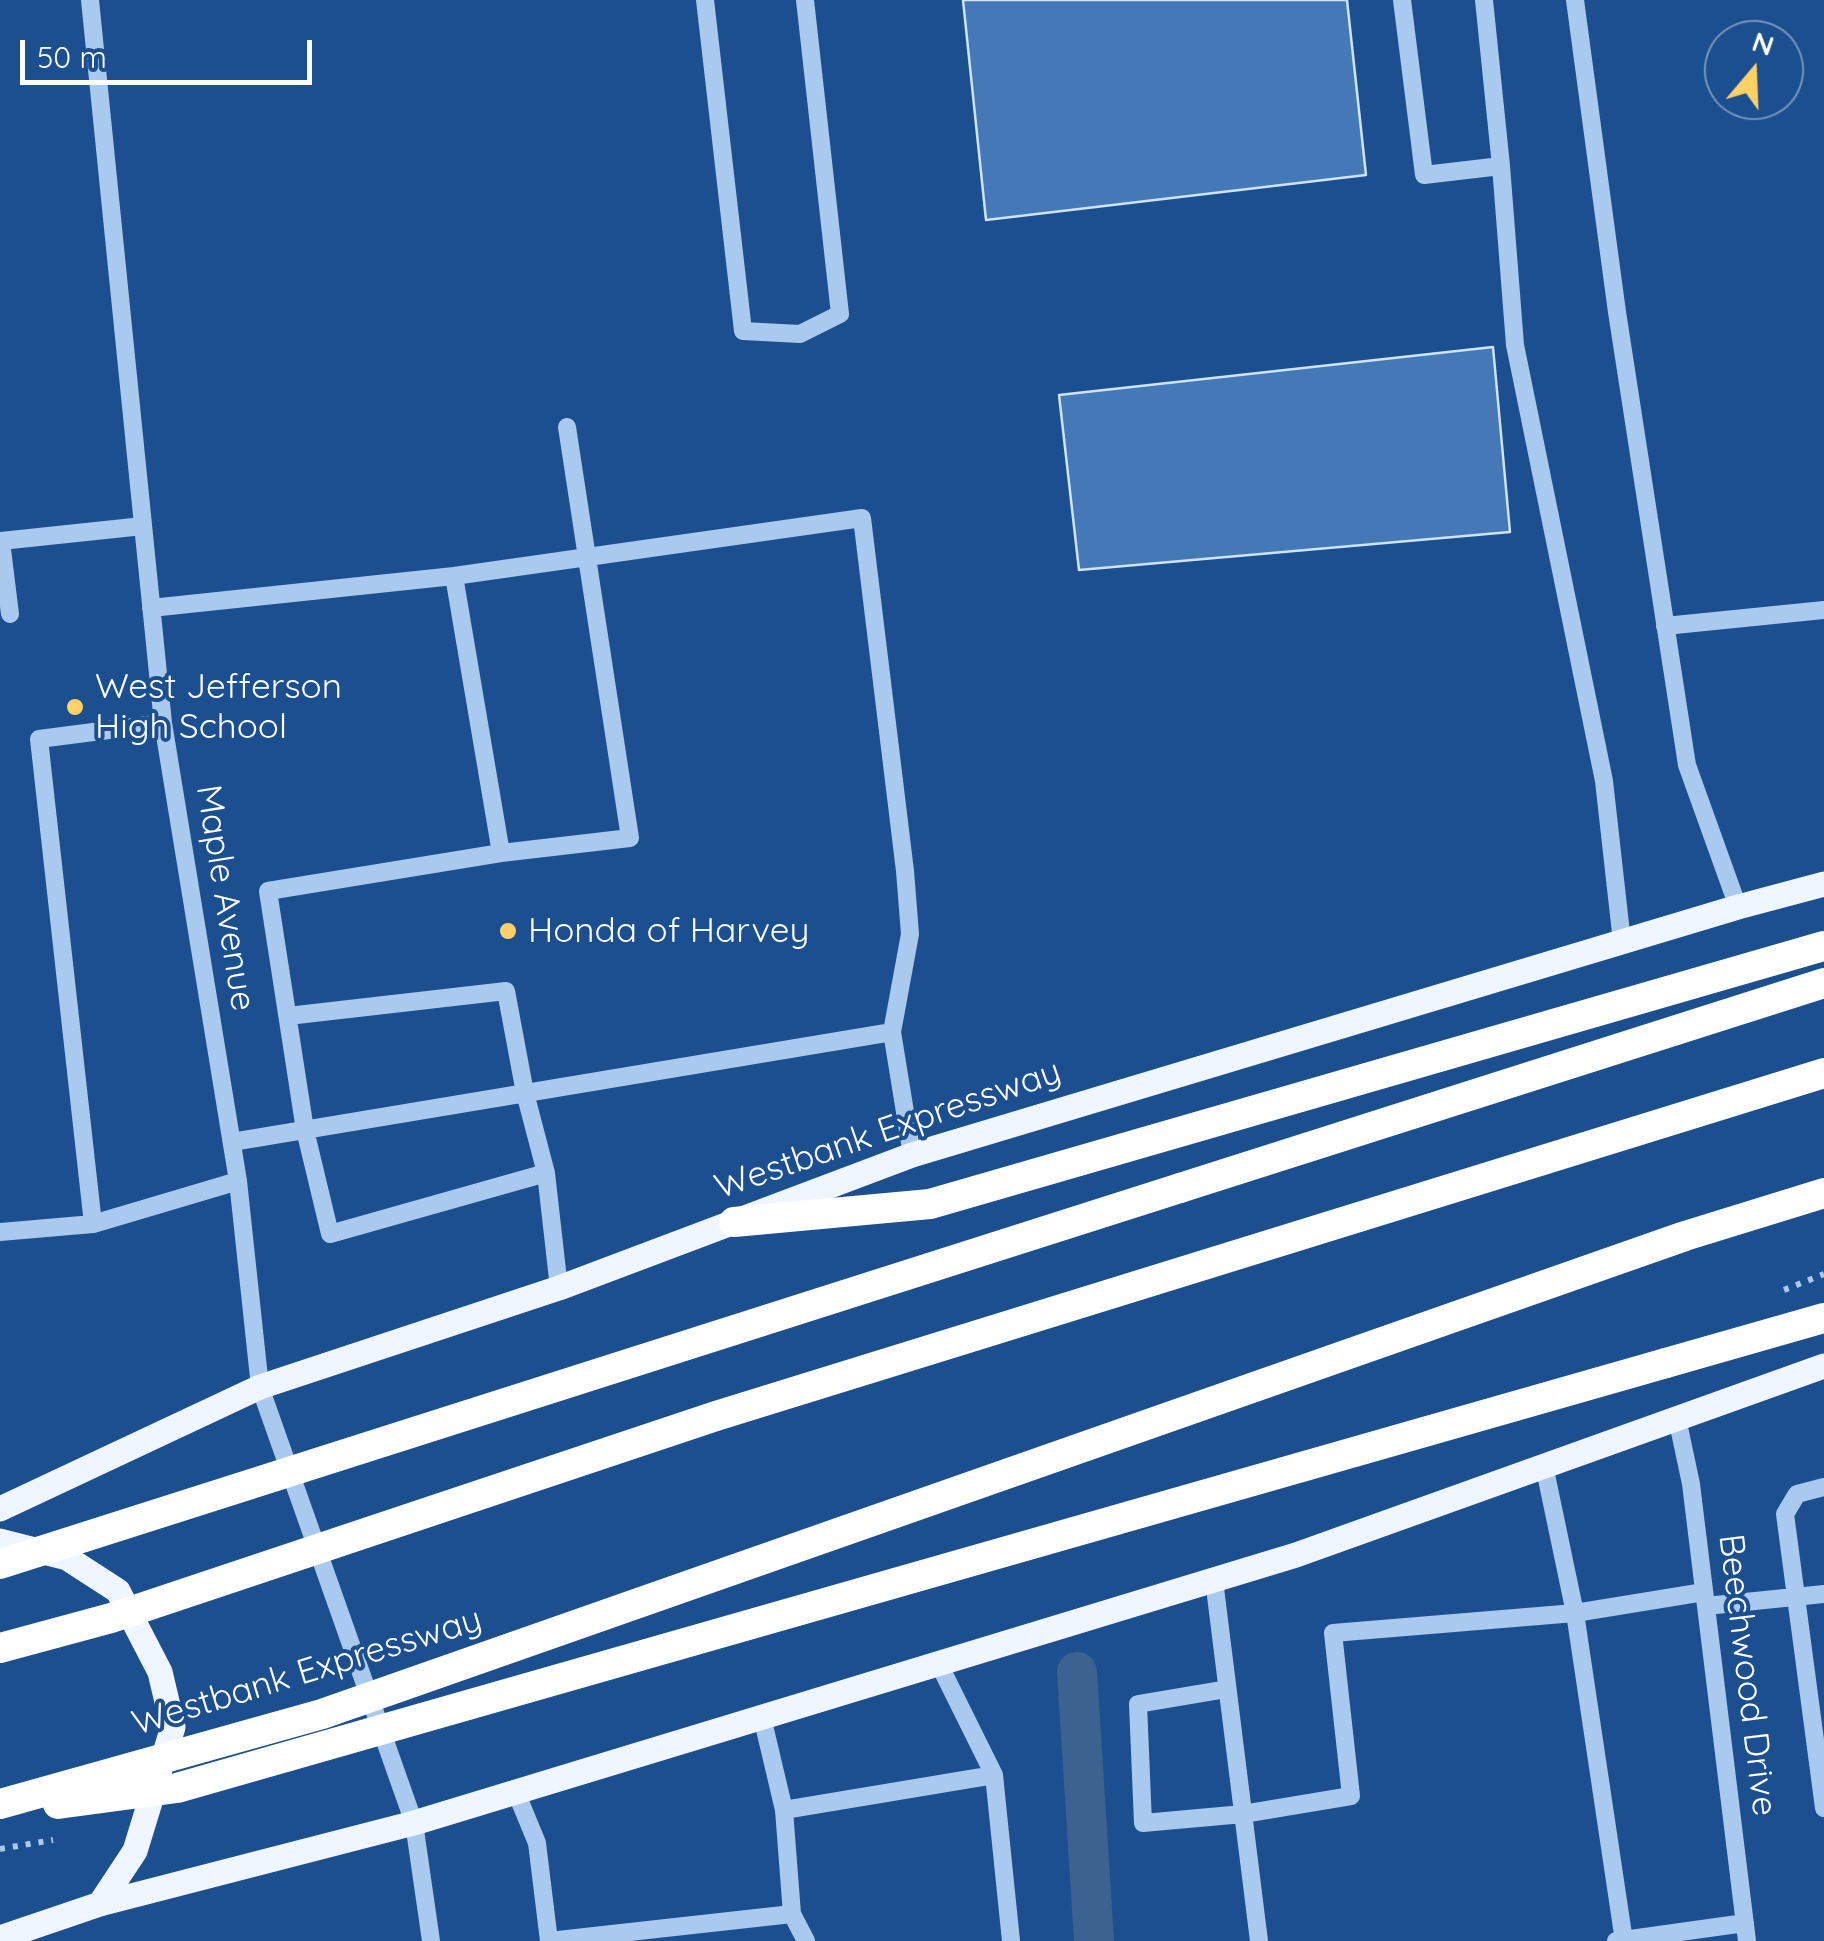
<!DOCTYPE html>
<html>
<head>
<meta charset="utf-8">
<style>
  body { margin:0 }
  #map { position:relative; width:1824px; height:1941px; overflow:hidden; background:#1b4f8f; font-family:Quicksand,sans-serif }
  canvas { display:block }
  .north { position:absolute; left:1704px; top:20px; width:100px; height:100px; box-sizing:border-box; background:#1b4f8f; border:2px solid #7695bc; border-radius:50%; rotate:19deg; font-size:28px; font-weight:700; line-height:40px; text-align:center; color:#fff }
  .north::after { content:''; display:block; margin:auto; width:35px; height:45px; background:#ffd166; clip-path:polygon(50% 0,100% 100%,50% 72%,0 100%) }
  .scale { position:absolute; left:20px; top:40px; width:292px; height:45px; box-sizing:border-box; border:5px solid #fff; border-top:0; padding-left:12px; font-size:30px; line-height:35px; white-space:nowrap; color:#fff; -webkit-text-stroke:8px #1b4f8f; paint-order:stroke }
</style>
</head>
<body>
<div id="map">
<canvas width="1824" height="1941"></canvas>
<div class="north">N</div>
<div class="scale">50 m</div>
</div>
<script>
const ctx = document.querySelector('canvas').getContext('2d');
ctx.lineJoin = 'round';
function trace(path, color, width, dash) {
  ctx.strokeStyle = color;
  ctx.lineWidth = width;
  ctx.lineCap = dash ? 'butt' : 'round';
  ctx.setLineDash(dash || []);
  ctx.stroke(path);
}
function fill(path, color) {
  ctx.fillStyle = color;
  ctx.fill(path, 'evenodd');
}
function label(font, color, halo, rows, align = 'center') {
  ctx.font = font + ' Quicksand,sans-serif';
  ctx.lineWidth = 8;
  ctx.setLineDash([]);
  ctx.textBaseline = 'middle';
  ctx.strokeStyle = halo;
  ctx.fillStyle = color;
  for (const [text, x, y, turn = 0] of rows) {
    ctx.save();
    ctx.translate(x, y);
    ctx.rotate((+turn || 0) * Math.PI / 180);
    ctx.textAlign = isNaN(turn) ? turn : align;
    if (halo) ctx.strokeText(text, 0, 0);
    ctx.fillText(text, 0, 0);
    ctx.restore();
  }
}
trace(new Path2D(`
  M1077,1672l17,269`), '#3c6290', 40);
const building = new Path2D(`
  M963,0h384l19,175 -380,45z
  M1493,347l17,185 -431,38 -20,-175z`);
fill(building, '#4478b7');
trace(building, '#cfe3fa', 2.5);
trace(new Path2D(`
  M1784,1290l40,-16
  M0,1849l53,-9`), '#a9c9ee', 6, [5, 8]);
trace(new Path2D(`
  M90,0l73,723 75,458 22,206 154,436 17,118
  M705,0l38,331 57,3 40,-20 -35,-314
  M1402,0l22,175 77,-9 14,179 89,436 18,161
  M1484,0l17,166
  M1575,0l42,312 70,453 51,142
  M454,576l47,277 -233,38 37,239 25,104 216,-61
  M151,608l303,-32 408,-58 43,353 5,63 -18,98
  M10,614l-9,-73 142,-15
  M1665,626l159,-16
  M501,853l129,-15 -63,-411
  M288,1016l218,-25 19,102 21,80 13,115
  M232,1142l660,-110 20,123
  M93,1224l-54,-485 124,-16
  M0,1232l93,-8 145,-43
  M1677,1418l14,66 56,457
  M1544,1465l31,148 129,-21
  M1824,1487l-27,7 -12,20 39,294
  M1214,1580l45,361
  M1706,1606l118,-12
  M939,1664l55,111 17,166
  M1227,1689l-89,15 5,119 100,-9 108,-18 -18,-163 242,-20 49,328
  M516,1792l21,51 12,98 243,-27 -8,-104 -22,-93
  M784,1810l210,-35
  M792,1914l14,27
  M1616,1941l129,-18`), '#a9c9ee', 18);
trace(new Path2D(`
  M0,1509l260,-122 299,-99 353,-133 826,-248 86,-23
  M0,1541l67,17 51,33 42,81 13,55 -38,124 -35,53
  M0,1938l100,-34 314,-81 882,-268 528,-189`), '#f0f6ff', 25);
trace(new Path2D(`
  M1180,1188l644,-205
  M734,1222l196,-18 894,-258
  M1666,1363l158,-45`), '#fff', 30);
trace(new Path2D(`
  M0,1564l1180,-376
  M0,1648l111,-30 605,-202 1108,-343
  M0,1804l322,-90 1363,-478 139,-43
  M58,1804l119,-16 1489,-425`), '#fff', 30);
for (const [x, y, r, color] of [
  [75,707,10,"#ffd166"],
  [508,931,10,"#ffd166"]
]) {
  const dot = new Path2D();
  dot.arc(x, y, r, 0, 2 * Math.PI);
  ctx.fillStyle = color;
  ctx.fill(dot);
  trace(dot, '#1b4f8f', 4);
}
label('35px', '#fff', '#1b4f8f', [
  ["West Jefferson",95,687],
  ["High School",95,727],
  ["Honda of Harvey",528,931]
], 'left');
label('35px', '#fff', '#1b4f8f', [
  ["Maple Avenue",225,898,81],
  ["Westbank Expressway",888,1130,-19],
  ["Westbank Expressway",307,1672,-17],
  ["Beechwood Drive",1747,1675,83]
]);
</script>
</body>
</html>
